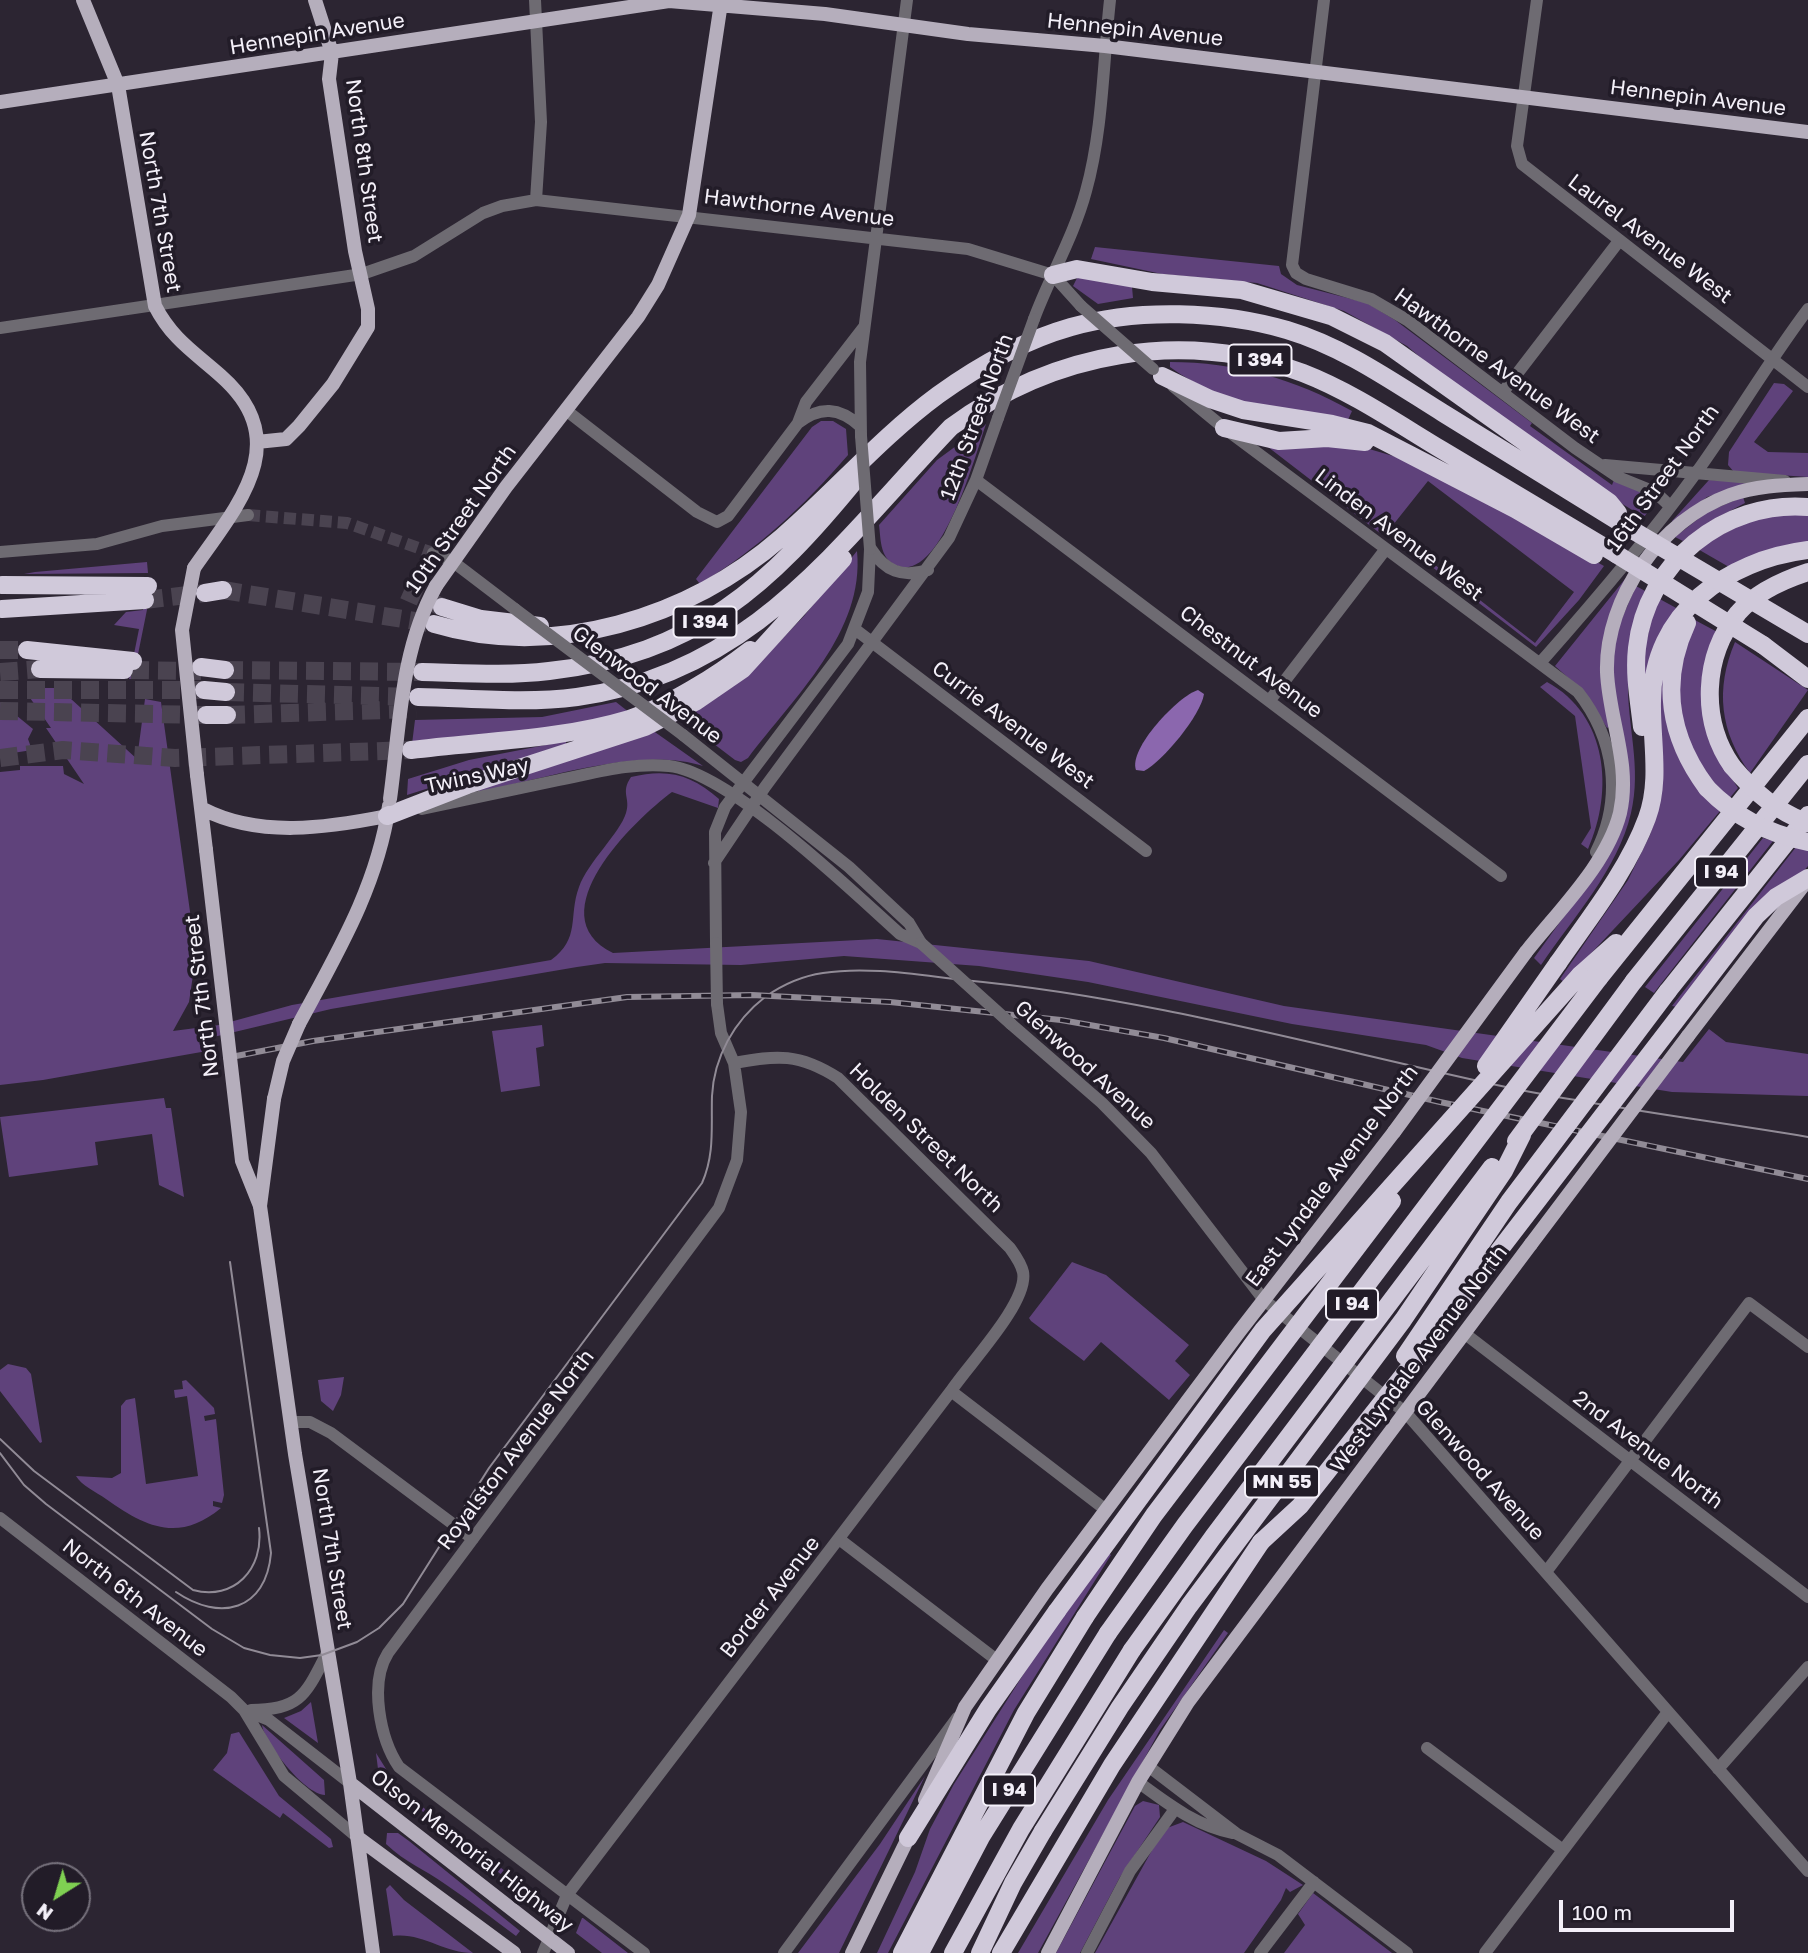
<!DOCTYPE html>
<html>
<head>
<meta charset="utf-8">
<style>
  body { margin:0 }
  #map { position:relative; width:1808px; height:1953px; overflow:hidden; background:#2c2532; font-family:"Golos Text",sans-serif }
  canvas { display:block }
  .north { position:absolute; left:21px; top:1862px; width:70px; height:70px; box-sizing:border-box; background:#221c28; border:2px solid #76717c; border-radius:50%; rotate:217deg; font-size:19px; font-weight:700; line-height:28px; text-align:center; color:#f4f0f9 }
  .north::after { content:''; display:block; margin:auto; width:24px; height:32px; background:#7fd052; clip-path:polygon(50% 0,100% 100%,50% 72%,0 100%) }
  .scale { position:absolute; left:1559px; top:1900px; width:175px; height:32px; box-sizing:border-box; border:4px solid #f4f0f9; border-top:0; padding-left:9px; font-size:21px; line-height:24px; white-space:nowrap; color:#f4f0f9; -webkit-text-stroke:5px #221c28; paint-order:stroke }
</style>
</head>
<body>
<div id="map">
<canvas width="1808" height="1953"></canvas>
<div class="north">N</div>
<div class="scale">100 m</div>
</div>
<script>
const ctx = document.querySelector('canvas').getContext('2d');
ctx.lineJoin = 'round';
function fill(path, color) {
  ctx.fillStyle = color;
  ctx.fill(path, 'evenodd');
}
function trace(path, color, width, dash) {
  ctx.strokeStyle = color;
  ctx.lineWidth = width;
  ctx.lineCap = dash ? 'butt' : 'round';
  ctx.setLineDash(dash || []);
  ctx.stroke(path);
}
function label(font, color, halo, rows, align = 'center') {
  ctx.font = font + ' "Golos Text",sans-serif';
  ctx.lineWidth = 7;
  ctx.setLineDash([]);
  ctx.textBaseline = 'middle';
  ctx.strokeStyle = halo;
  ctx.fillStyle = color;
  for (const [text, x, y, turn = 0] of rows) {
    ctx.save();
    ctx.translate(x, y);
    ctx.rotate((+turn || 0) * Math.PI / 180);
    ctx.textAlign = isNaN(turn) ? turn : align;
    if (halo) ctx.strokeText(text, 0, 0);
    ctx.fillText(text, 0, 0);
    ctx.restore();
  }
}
fill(new Path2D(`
  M1095,247l184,19 2,8 16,11 70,18 28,17 137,103 -2,3 82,59 2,-5 37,15 5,6 -12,16 -20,-12 -163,-113 -54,-46 -63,-35 -87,-28 -95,-9 -71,-15z
  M1078,276l54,11 1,11 -35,6 -25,-18z
  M1170,362c66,0 125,17 182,49l-5,11c-62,-11 -126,-17 -177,-55z
  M1774,383l10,1 9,7 -39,51 14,10 40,1v24l-74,-5 -6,-7 1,-13z
  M821,421h12l13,8 2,26c-46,53 -88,92 -148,129l-4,-5 116,-152z
  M986,424c-10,29 -44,157 -88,142 -18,-6 -17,-25 -19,-41l58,-65z
  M1359,446l68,20 177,100 -25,34 -43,47 -135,-104 2,-3 132,103 39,-51 -146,-111 -39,49 -8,4 -113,-87z
  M1709,480l35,1 2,3 -39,13 -33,26 -2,-2z
  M1743,497l2,6 -34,18 -28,20 -8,-4 32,-25z
  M1808,513v32l-79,22 -33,-19 58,-30z
  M857,551c8,81 -63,146 -109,207l-7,4 -6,-2 -55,-42 79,-55 45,-47z
  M147,562l1,11 -124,1 11,-2z
  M150,577l2,8 -19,94h-4l10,-50 -25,-4 12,-13 17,-2z
  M1625,579l2,1 -14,27 -2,119 -4,2 -23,-36 -29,-26z
  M1636,586l11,6c-8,29 -19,58 -19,89 -1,45 14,86 3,132 -13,56 -58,105 -90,152l-7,-7 78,-108v-189l7,-36z
  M1656,597l22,12 -31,77 -6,-19z
  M1693,619l28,15 -6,11 3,113 20,30 -10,12 -16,-17 -28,-43 -9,-56z
  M1735,642l73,48 -58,83c-30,-41 -35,-84 -15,-131z
  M1669,647l-2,47 53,117 -41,49 -115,122 -4,-3 68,-99 22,-45 6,-22v-106z
  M1547,682c61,33 67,109 41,167l-7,-5 10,-16 -16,-112 -35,-29z
  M27,688h32l78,71 8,-60 16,3 35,253 -7,47 -16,29 46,-6 73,-20 259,-45c30,-22 17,-43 28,-73 9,-25 41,-54 47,-74 5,-15 -6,-20 5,-36 37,-9 61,-2 88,22l-1,9 -46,-16c-38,28 -136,123 -59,161l264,-14 212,22 195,45 399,56 26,-33 17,13 82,12v42l-136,-4 -210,-34 -36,-13 -134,-21 -204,-42 -109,-16 -135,-10 -103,9 -136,-2 -28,4 -246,42 -130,31 6,11 -164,29 -43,5v-313l20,-2v-4h43l1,8 20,10 -38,-56h5l-23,-33 3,-1z
  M0,702l33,27 -5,10 4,11 -32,5z
  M616,702l14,11 -52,11 -166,20 3,-24 127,-3z
  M652,730l51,36c-61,-20 -160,13 -224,26l-1,-4z
  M566,741v4l-159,50 1,-16 61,-19z
  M1763,838l10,3 -113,144 -6,8 -9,-6z
  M1796,847l12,3v16l-6,7 -125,134 -5,-1z
  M542,1025l2,21 -8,2 4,38 -39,6 -9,-61z
  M164,1098l2,10h5l13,89 -25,-12 -7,-51 -57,8 3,23 -89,12 -9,-60z
  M1072,1262l34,13 83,70 -14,16 15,14 -21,25 -68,-58 -17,19 -53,-40 -2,-3z
  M8,1364l18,4 5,6 11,68 -2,1 -40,-52v-21z
  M344,1377l-3,18 -8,16 -12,-10 -3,-21z
  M186,1380l28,28 1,6 -11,2 1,5 11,-2 8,76 -2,8 -9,-2v5l8,2c-42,35 -76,19 -115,-9 -10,-7 -25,-14 -30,-23l36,2 9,-5v-67l5,-6 9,-2 11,86 52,-8 -11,-80 -12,2 -1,-8 9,-1 -1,-8z
  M1107,1552l4,3 -97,155 -126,243h-11l38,-81 15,-43 24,-45 81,-128z
  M1224,1630l4,3 -68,97 -122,223h-20l90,-153z
  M311,1702l7,41 -34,-25 17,-7z
  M262,1725l62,55 1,15c-21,-1 -61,-53 -63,-70z
  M239,1732l40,64 52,43 2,8 -4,1 -46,-35 -3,5 -67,-48 14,-17 4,-19z
  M376,1753l22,35 134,104 -4,4 -141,-113 -9,-14z
  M925,1776l-86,177h-41l82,-109z
  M1143,1801l16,4 1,12 -40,60 -40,76h-24l79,-147z
  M1183,1822l83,39 37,24 -13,7 -4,-4 -5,12 -37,53h-149l61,-110 11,-15z
  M387,1833h11l11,8 111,90 -4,5c-23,-17 -47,-36 -71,-52 -21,-15 -39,-21 -59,-40z
  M390,1885l14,15 69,53c-29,0 -52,-21 -80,-17l-7,-47z
  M1313,1893l79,60h-108l21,-28 -7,-11z
  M582,1918h1l45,35h-26l-26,-20z`), '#5f427b');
fill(new Path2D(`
  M1198,690l6,4c-3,21 -41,67 -60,77l-8,-1c-8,-21 42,-74 62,-80z`), '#8b67ae');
trace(new Path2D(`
  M248,515l99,8 86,30`), '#4a4350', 12, [12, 6]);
trace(new Path2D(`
  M223,590l211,34
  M404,590l38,17
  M145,600l60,-7
  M0,650h27
  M131,670l70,1
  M225,670l197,2
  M0,672l40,-3
  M0,690h203
  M226,692l192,5
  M0,711l206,4
  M227,715l189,-6
  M0,758l63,-8 112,8 236,-8`), '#4a4350', 18, [18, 9]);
trace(new Path2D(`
  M535,0l6,122 -5,78
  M1324,0l-32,265 4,8 10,6 65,20 36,21 168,128 43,29 37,15 15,14
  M1537,0l-20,146 5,18 286,223
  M1053,275l28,31
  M1034,319c16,-43 40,-83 52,-128 17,-61 17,-128 24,-191
  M0,328l362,-54 52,-18 69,-43 19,-7 34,-6 432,49 85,26
  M1173,386l51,42 354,264c37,47 45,106 18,160
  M1503,392l116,-151
  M567,411l130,101 20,10 11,-6 70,-93c22,-17 41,-16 62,3
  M798,423l8,-21 58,-75
  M861,436l-1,-74 47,-362
  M1605,465l180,16
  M976,480l525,396
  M871,549c14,22 31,29 57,21
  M0,552l97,-8 65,-18 86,-11
  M433,553l19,8 63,48
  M856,630l290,221
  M1540,663c54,-61 108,-124 156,-190 39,-54 72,-111 112,-164
  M1270,700l115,-150
  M683,735l166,132 60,56 12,20
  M422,809c46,-10 91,-19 137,-29 36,-7 73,-18 110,-14 60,6 183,125 231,168l21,9
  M714,863l51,-76 184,-249 27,-58 22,-62
  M716,943l-1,-111 10,-25 123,-163 20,-52 2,-43
  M1011,1024l91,79 49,50 113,147 142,113 402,458
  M1464,1333l344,264
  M951,1391l155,119
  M291,1422h19l21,11 142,106
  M0,1518l231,179 13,13 40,66 73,61
  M839,1539l159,122
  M1546,1572l203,-269 59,44
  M244,1710l25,10 81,63
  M251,1710c50,0 55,-16 76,-57
  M1427,1748l136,102
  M1148,1766l89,68 41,21 129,98
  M1718,1769l90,-102
  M1138,1782c30,22 58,44 95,51
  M543,1953l24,-58 384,-504c17,-26 78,-89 72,-119 -2,-9 -8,-17 -13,-24l-172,-170c-39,-25 -61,-23 -104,-15
  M644,1953l-245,-186c-19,-28 -30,-84 -11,-114l331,-445 18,-48 4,-48 -7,-49 -13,-30 -4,-29
  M784,1953l173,-235
  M1087,1953l43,-82 45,-62
  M1260,1953l54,-71
  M1485,1953l183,-241`), '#6e6b72', 12);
trace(new Path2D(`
  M83,0l35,85 37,221c17,33 39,46 66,70 75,66 16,130 -27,192
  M0,102l669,-101 156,13 143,20 137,12 703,86
  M257,442l29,-3 13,-13 34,-42 35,-57v-18l-13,-58 -26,-172 3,-26 -17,-53
  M436,586l70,-99 132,-170 20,-32 31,-70 32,-212
  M197,775l9,75
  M203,809c56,29 124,19 184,7
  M1526,952c33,-42 81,-88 94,-139 11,-50 -11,-93 -13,-141 -2,-74 54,-152 123,-177 25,-9 51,-10 78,-11
  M299,1024c38,-71 78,-137 90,-218
  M1688,1036l118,-154
  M274,1099l-14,107 35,248 55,329 23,170
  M350,1783l218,170
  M925,1800l40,-93 82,-118 192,-257 155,-200
  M357,1837l157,116
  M852,1953l61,-125
  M1048,1953l90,-171 50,-80 343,-458`), '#b5aebc', 14);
trace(new Path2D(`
  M1053,275l24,-6 75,13 90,8 89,26 54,27 224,159 9,11
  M1162,376l48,23 33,11 89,14 36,9 147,76 79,46
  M1224,428l55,13 48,-3 38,4
  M2,585l146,1
  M205,593l18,-3
  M442,607l39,12 59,7
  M2,609l143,-9
  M1687,623c-27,58 -18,114 20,165
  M434,624c120,36 255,-6 348,-87 53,-46 99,-100 156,-142 39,-28 87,-55 133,-68 66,-19 151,-16 216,3 57,17 106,52 156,83 64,39 127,79 191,118
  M1763,645l45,34
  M27,650l106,11
  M201,667l24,3
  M40,669l84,1
  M422,672c42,1 85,4 127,-1 146,-16 221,-86 309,-194
  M204,690l22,2
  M418,697c53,1 107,7 159,0 176,-24 261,-152 374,-270 103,-75 231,-99 352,-54 49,19 94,50 139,77 58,35 116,69 174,104
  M206,715h21
  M1642,727c-3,-26 -8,-53 -5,-79 9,-85 87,-148 171,-141
  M411,750c71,-9 148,-10 218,-31 38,-12 89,-44 121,-69
  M1732,766c-32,-46 -29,-110 6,-153 18,-21 45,-33 70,-41
  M387,816l80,-31 178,-58 50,-25 48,-33 100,-110
  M1558,963c32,-46 70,-93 89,-145 14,-38 4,-78 5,-117 0,-88 75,-141 156,-151
  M1580,975l36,-32
  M1599,978l209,-260
  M1634,981l174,-217
  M1668,991l140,-176
  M908,1838l80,-129 69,-98
  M902,1953l124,-240 59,-96
  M920,1953l61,-116 127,-204
  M953,1953l68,-124 111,-179
  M980,1953l33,-70 30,-52
  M1001,1953l111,-188 149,-223`), '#d0c9da', 18);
trace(new Path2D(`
  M0,1439l34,32 159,119c41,11 71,-21 66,-62
  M0,1453l24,32 22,19 166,125 32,19 26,7 30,3 22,-3 35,-13 22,-14 24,-24 86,-136 213,-285c13,-29 9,-57 10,-87 2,-39 22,-75 53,-99 17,-12 37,-21 58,-24 45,-7 95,2 140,7 184,17 362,68 543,107 100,21 202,33 302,50
  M176,1592c44,30 90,19 95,-39l-41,-291`), '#918b96', 2);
const rail = new Path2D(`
  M226,1058l87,-17 314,-44 125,-2 138,7 171,18 103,18 276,64 368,77`);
trace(rail, '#918b96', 6);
trace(rail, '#221c28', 3.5, [10]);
trace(new Path2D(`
  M1081,306l72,63
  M998,418l36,-99
  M861,436l9,113
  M515,609l168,126
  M716,943l1,61
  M921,943l90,81`), '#6e6b72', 12);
trace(new Path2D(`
  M194,568l-12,62 15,145
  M390,799c10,-72 10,-148 46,-213
  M206,850l36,311 18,45
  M274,1099l9,-38 16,-37
  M1394,1132l132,-180
  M1531,1244l157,-208`), '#b5aebc', 14);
trace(new Path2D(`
  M1634,531l174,103
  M1616,554l147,91
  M1732,766c22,26 44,45 76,57
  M1707,788c28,29 61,46 101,54
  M1486,1066l72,-103
  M1516,1141l118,-160
  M1405,1356l104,-154 159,-211
  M1261,1542l39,-36 105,-133 351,-457 20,-19 32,-19
  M1057,1611l206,-281 317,-355
  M1085,1617l69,-102 238,-314
  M1108,1633l77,-108 414,-547
  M1132,1650l81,-113 279,-370
  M1043,1831l77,-124 69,-101 214,-286 101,-149 18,-36`), '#d0c9da', 18);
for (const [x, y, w] of [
  [1260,360,63],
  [705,622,63],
  [1721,872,52],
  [1352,1304,52],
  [1282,1482,74],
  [1009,1790,52]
]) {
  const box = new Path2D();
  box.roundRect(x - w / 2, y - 15.5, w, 31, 5);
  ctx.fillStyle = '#221c28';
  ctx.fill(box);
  trace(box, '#f4f0f9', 2);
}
label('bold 19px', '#f4f0f9', null, [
  ["I 394",1260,360],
  ["I 394",705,622],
  ["I 94",1721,872],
  ["I 94",1352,1304],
  ["MN 55",1282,1482],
  ["I 94",1009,1790]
]);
label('21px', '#f4f0f9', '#221c28', [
  ["Hennepin Avenue",1135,30,6],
  ["Hennepin Avenue",317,34,-9],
  ["Hennepin Avenue",1698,98,7],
  ["North 8th Street",364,161,82],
  ["Hawthorne Avenue",799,208,7],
  ["North 7th Street",160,212,80],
  ["Laurel Avenue West",1650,239,37],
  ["Hawthorne Avenue West",1497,366,36],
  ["12th Street North",977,417,-70],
  ["16th Street North",1663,478,-54],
  ["10th Street North",461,519,-55],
  ["Linden Avenue West",1399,535,37],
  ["Chestnut Avenue",1251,662,37],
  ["Glenwood Avenue",647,685,37],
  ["Currie Avenue West",1013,725,37],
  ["Twins Way",477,776,-12],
  ["North 7th Street",202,996,-97],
  ["Glenwood Avenue",1085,1065,42],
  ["Holden Street North",926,1138,44],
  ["East Lyndale Avenue North",1332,1176,-53],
  ["West Lyndale Avenue North",1419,1359,-53],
  ["Royalston Avenue North",516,1450,-53],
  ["2nd Avenue North",1648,1450,37],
  ["Glenwood Avenue",1480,1470,48],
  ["North 7th Street",332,1549,81],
  ["Border Avenue",770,1597,-52],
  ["North 6th Avenue",135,1598,38],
  ["Olson Memorial Highway",472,1851,38]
]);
</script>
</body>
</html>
